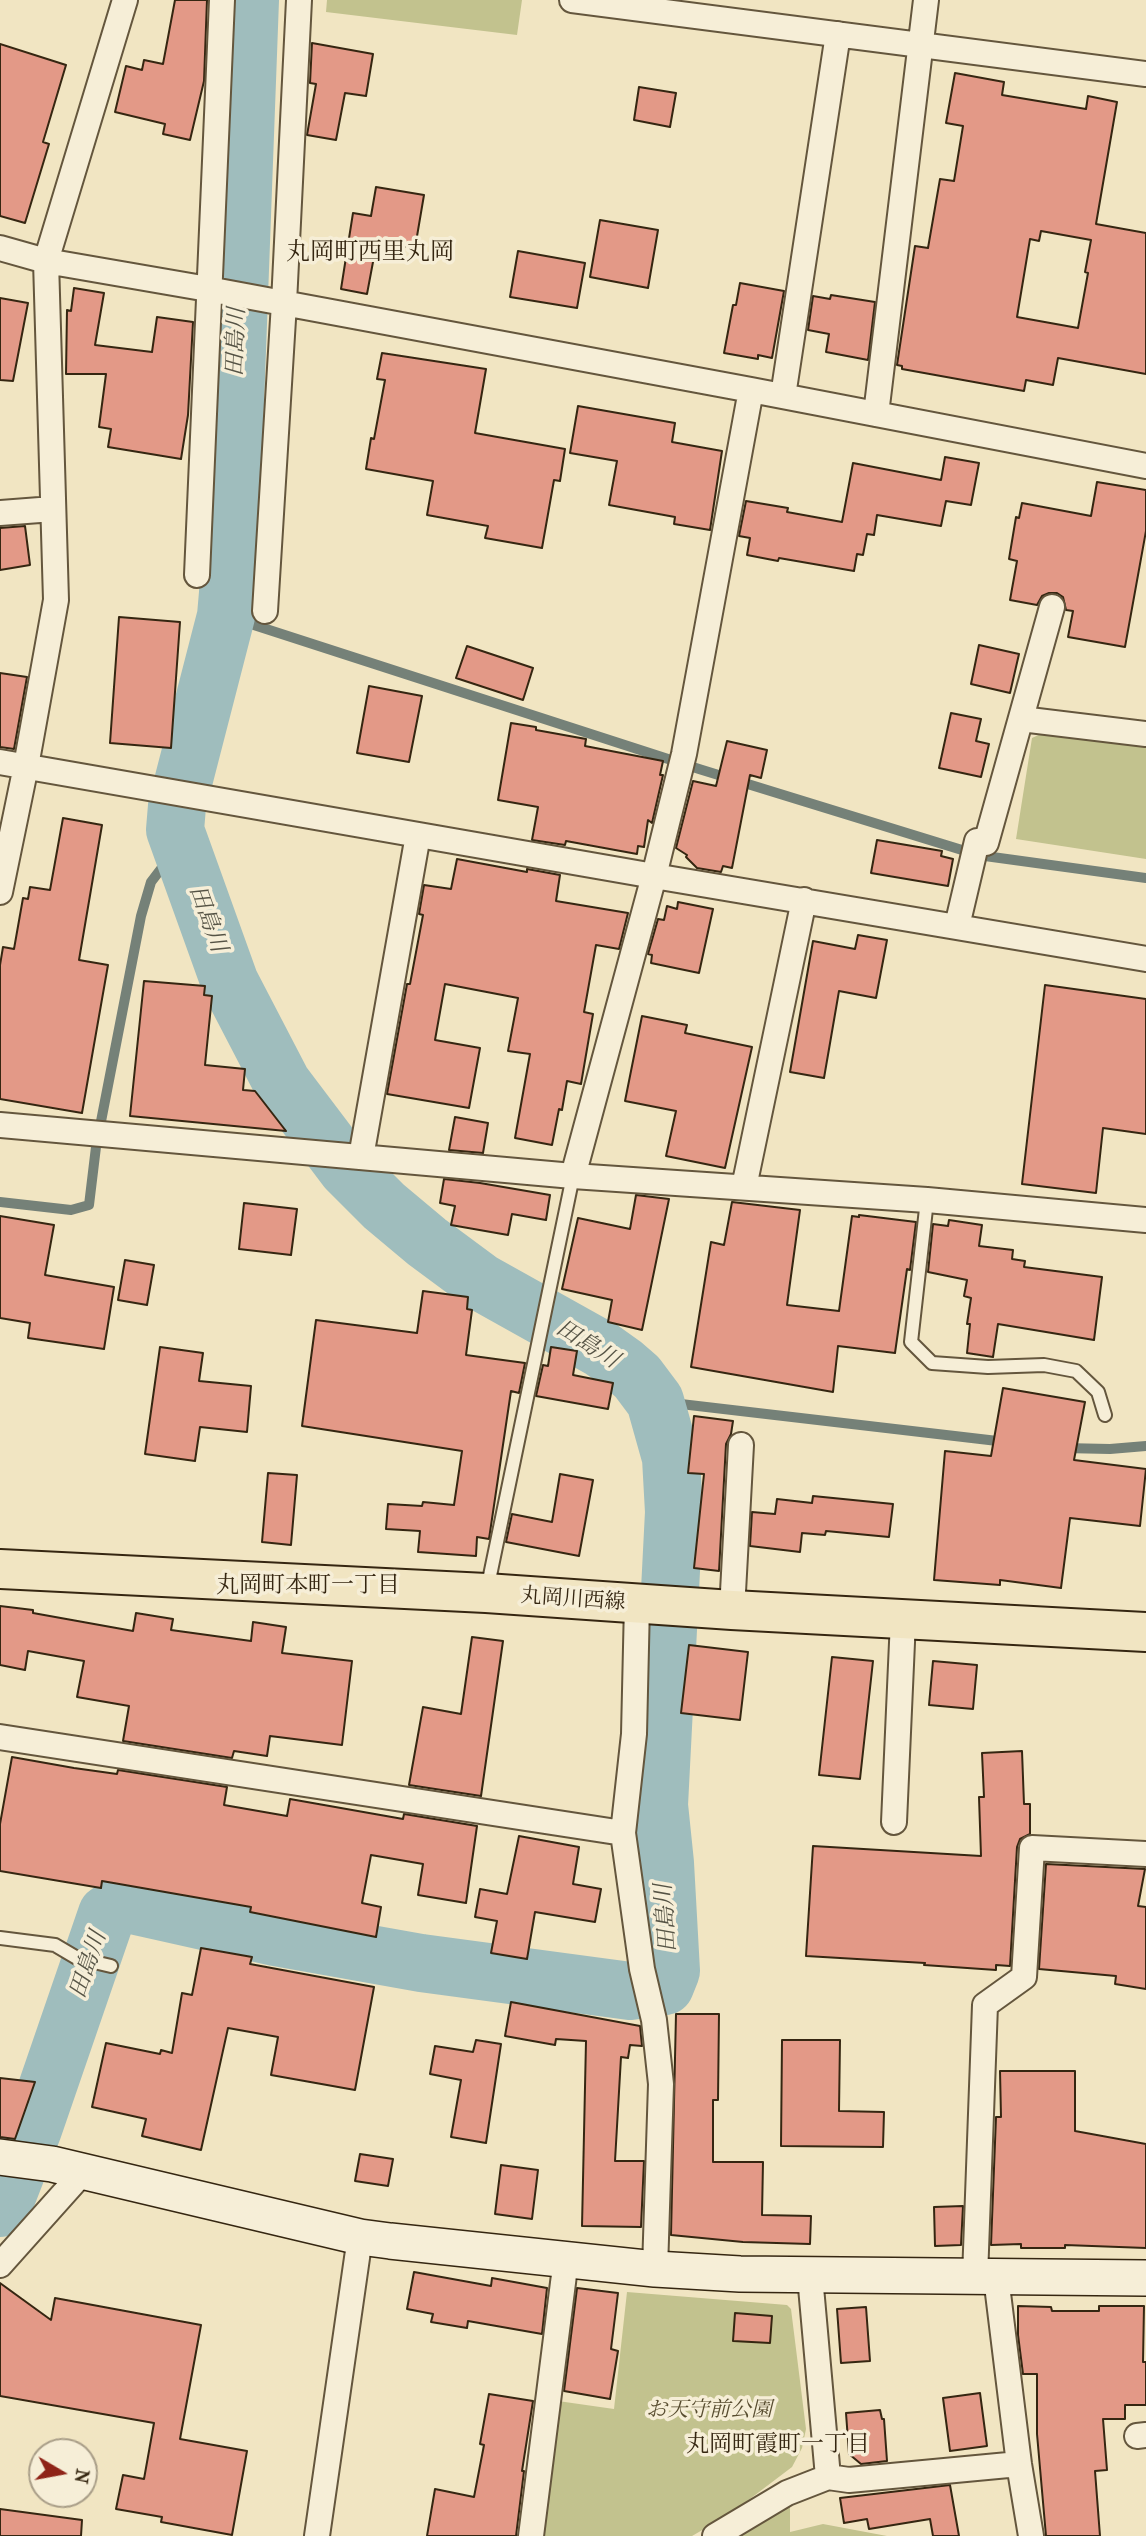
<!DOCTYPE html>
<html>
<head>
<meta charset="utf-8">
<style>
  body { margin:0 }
  #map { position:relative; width:1146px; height:2536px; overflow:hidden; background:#f1e5c2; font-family:"IM FELL French Canon",serif }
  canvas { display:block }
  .north { position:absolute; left:28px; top:2438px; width:70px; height:70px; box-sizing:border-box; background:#f6eed7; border:2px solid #a99e88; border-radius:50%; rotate:100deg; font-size:19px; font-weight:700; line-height:28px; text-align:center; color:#352611 }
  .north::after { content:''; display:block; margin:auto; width:24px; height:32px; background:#8f2418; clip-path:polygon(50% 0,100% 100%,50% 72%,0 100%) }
</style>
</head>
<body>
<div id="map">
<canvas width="1146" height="2536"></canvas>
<div class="north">N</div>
</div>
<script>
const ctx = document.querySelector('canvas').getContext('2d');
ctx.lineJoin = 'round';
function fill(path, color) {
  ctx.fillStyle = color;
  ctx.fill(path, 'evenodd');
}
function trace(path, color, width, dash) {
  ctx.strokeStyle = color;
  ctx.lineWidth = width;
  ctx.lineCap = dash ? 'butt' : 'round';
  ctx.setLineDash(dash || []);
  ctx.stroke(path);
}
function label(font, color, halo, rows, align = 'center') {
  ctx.font = font + ' "IM FELL French Canon","Noto Serif JP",serif';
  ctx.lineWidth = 7;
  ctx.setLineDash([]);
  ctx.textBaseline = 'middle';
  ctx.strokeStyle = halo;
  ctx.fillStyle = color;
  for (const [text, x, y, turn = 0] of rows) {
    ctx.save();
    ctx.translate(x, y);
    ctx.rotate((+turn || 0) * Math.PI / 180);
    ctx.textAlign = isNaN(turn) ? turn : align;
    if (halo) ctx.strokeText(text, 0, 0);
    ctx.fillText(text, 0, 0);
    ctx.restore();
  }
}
fill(new Path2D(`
  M327,0h195l-5,35 -191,-23z
  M1045,732l101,15v112l-130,-20 16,-101z
  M627,2292l160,13 4,4 15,120 -4,19 -10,19 -62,47 -38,22h-153l19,-135 56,8z
  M790,2505v27l33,-8 64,12h-151z`), '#c2c28e');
trace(new Path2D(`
  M226,616l473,153 263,81 23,6 161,22
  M0,1202l71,8 18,-5 7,-58 45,-231 10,-34 29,-38
  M655,1401l351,41
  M1063,1448l47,1 36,-3`), '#758178', 10);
trace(new Path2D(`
  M0,2208l7,-12 26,-67 74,-215 16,-11 152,34 146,26 209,28 35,-5 6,-15 -6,-108 -6,-58 15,-293 -3,-54 -16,-57 -18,-24 -15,-13 -21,-15 -120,-67 -54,-40 -43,-36 -37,-37 -65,-86 -52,-100 -55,-153 2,-24 49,-190 2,-23 22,-593`), '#9fbdbd', 58);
const building = new Path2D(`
  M175,0h32l-3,81 -14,59 -27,-6 2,-10 -50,-12 11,-46 16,4 2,-10 19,4z
  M312,43l61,11 -7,42 -21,-3 -9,47 -29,-5 9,-51 -6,-1z
  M0,44l66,21 -23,77 6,2 -24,79 -25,-7z
  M955,73l49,9 -2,13 84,14 2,-13 29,6 -21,122 50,9v141l-88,-16 -5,27 -27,-5 -2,11 -122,-22v-3l-5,-1 18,-119 13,2 12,-69 14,2 9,-55 -17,-3zM1041,231l50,9 -6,32 3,1 -10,55 -61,-11 13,-78 9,2z
  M639,87l37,6 -6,34 -36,-7z
  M376,187l48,8 -9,53 -35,-6 -1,5 -3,-1 -9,48 -26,-5 12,-76 18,3z
  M600,220l58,10 -10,58 -58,-11z
  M518,251l67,12 -8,45 -67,-11z
  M740,283l44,8 -12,67 -14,-3v4l-34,-6 9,-48h3z
  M74,288l30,5 -9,52 57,7 5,-35 36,5 -5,93 -7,44 -73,-12 3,-18 -12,-2 7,-53h-40l1,-64 4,1z
  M831,295l44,7 -7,58 -42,-8 3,-18 -21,-4 5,-34 17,3z
  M0,298l28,5 -15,78 -13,-1z
  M382,353l104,16 -11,64 90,16 -5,32 -6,-1 -12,68 -57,-10 3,-12 -61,-11 6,-34 -67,-12 5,-31 3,1 11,-59 -8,-1z
  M578,406l97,17 -3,19 50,9 -12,79 -36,-6 1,-7 -66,-12 8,-44 -47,-8z
  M945,457l34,6 -8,42 -25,-4 -5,25 -64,-11 -3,20 -7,-1 -4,21 -6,-1 -3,17 -75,-13 -1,3 -31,-6 3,-17 -11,-2 7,-35 42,7 -1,4 55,10 11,-59 88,17z
  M1097,482l49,8v41l-21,116 -57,-10 5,-26 -7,-1 -3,-13 -6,-4h-8l-7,3 -5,9 -27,-5 7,-39 -8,-2 7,-42 3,1 3,-15 69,13z
  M25,526l5,39 -30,5v-42z
  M119,617l61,5 -9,126 -61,-5z
  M979,645l40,9 -9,39 -39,-9z
  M467,646l66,22 -10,32 -67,-22z
  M0,673l27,4 -13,72 -14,-2z
  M369,686l53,10 -13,66 -52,-9z
  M951,713l30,6 -5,22 13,3 -8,33 -42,-9z
  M511,723l25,4v3l50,9 -1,7 78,15 -3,14h3l-11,48 -4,-3 -4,27 -6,-1 -1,8 -71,-13 -1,4 -33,-5 6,-33 -40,-7z
  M727,741l40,9 -6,28 -11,-3 -18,93 -9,-2 -2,6 -24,-4 -11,-11 1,-2 -11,-7 17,-67 23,5z
  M63,818l39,7 -23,135 29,5 -26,148 -82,-14v-134l3,-18 11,2 9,-51 5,1 2,-12 20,3z
  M877,840l65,11 -1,5 12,3 -5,27 -77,-13z
  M457,859l70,13v-3l33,6 -4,26 72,12 -9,36 -23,-4 -12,67 9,2 -12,70 -14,-3 -5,29 -3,-1 -7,36 -37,-7 15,-84 -22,-3 10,-53 -73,-14 -10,56 45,8 -11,60 -82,-14 20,-110h3l13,-69 -4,-1 5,-29 27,4z
  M678,902l35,7 -14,64 -48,-10 1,-8 -4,-1 10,-35 6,1 3,-14 10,3z
  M858,935l29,5 -11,58 -37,-7 -15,87 -34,-6 23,-131 42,8z
  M144,981l61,5 -1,9 8,1 -7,69 40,4 -2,21 12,1 31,40 -156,-15z
  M1045,985l101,14v135l-43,-6 -7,65 -74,-9z
  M642,1016l45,9 -2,8 67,14 -27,121 -59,-12 10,-45 -51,-10z
  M455,1117l33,6 -5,30 -34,-3z
  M444,1179l36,4 70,12 -4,25 -34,-6 -4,21 -57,-10 4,-19 -15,-3z
  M636,1195l33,4 -27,131 -34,-8 4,-22 -50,-11 16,-71 52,11z
  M732,1202l68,8 -13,95 52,6 13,-95 7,1v-2l57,7 -6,48 -3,-1 -12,84 -57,-7 -5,46 -142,-25 20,-125 13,3z
  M244,1203l53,6 -6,46 -52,-6z
  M0,1216l54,9 -9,50 69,12 -10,62 -76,-11 2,-15 -30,-5z
  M949,1220l33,5 -3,21 34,4 -1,9 13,2 -1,6 78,10 -8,63 -96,-16 -5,33 -26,-4 3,-29h-3l4,-26 -7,-2 3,-16 -39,-8 5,-48 15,2z
  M125,1260l29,5 -7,40 -29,-5z
  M423,1291l45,6 -1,12 5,1 -6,45 59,8 -6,30 -8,-2 -22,148 -12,-2 -1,19 -58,-4 2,-21 -34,-2 2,-25 34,2 1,-4 31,3 8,-54 -160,-25 14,-106 101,13z
  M160,1347l43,6 -4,28 52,5 -4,46 -47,-5 -5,34 -50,-7z
  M551,1347l26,4 -4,24 40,8 -5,26 -72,-13 7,-31 5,1z
  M1003,1388l82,14 -11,58 72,9 -6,57 -70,-8 -9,70 -61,-8v5l-66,-5 11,-129 46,5z
  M694,1416l39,5 -2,13 -5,10 -7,127 -25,-3 10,-94 -16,-1z
  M268,1473l29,2 -6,70 -29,-3z
  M560,1474l33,6 -14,76 -73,-14 6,-28 40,8z
  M813,1496l80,8 -4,33 -63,-6 -1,4 -23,-2 -2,19 -50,-6 2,-34 23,2 2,-15 35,4z
  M0,1606l33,4v3l100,18 3,-18 37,6 -2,11 80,11 2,-19 33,5 -4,26 70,8 -10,84 -72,-9 -3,20 -33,-5 -2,7 -109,-17 6,-35 -52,-9 7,-36 -56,-10 -3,19 -25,-5z
  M472,1637l31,4 -22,155 -72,-11 14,-78 38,7z
  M689,1645l59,7 -8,68 -59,-7z
  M832,1657l41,4 -13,118 -41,-4z
  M933,1661l44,4 -4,44 -44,-4z
  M1022,1751l2,53h6v30l-10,5 -3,8 -7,119 -14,-1v5l-72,-5 1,-2 -119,-7 7,-110 168,10 -2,-59h5l-2,-44z
  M12,1757l62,11 43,6 1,-4 109,17 -3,18 63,11 3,-17 113,20 1,-5 73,12 -11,77 -48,-8 5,-31 -52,-9 -9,48 19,4 -5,30 -126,-25 1,-5 -149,-26 -1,7 -101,-17v-47z
  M519,1836l60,11 -6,37 28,5 -6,33 -60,-10 -8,47 -36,-6 6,-32 -22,-4 5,-28 27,5z
  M1046,1864l99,5 -7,37 8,1v82l-31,-5 1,-8 -77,-7z
  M201,1948l51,9 -2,7 124,23 -19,103 -84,-15 7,-38 -50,-9 -27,122 -59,-14 4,-17 -54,-12 14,-64 54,11 1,-4 11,3 10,-60 10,2z
  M511,2002l129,24 2,20 -12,-1 -2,13 -7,-1 -6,104h29l-3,66 -59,-1 4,-185 -30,-2 -1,6 -50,-9z
  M676,2014h43l-1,86h-5v62h50l-1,53 49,1 -1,28 -67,-2 -72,-7z
  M476,2040l25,4 -15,99 -35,-6 10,-57 -31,-6 5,-28 38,6z
  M782,2040h58l-1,71 45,1 -1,35 -102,-1z
  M1000,2071h75v60l71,13v104l-81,-3v3h-44v-4l-30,1 5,-128h5z
  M0,2078l35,4 -20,57 -15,-2z
  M360,2154l33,5 -5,27 -33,-5z
  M501,2165l37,5 -6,49 -37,-5z
  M963,2206l-2,39 -26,1 -1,-39z
  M414,2272l77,14 1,-8 55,10 -5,46 -74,-13 -1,7 -36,-6 2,-8 -26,-5z
  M0,2283l51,37 4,-22 146,27 -21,114 67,12 -15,84 -71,-13 1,-5 -46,-8 7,-34 21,4 10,-56 -154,-27z
  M577,2288l41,5 -7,56 7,2 -8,48 -46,-8z
  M1018,2306l33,1 1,4h47v-5h45l-1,56h3v43h-21v14h-22l4,51 -12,1 5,65h-54l-9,-102v-60h-14l-5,-39z
  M866,2307l4,54 -29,2 -4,-54z
  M735,2313l37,3 -2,27 -37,-2z
  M980,2393l7,53 -37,5 -7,-53z
  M489,2394l44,7 -11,70h2l-8,65h-89l8,-47 39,8 10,-52 -4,-1z
  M880,2410l2,9h2l3,42 -26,3 -12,-10 -3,-41z
  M950,2485l9,51h-26l-3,-17 -61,10 -2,-10 -23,4 -4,-25z
  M0,2509l82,11 -1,16h-81z`);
fill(building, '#e39987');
trace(building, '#352611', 2);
const lane = new Path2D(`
  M927,1200l-16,142 21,21 56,4 56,-2 32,6 22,21 7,23
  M487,1590l86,-414
  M0,1938l55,7 22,13 34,8`);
const street = new Path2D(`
  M572,0l574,74
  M0,248l46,13 162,28 543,101 395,76
  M783,396l55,-362
  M876,414l50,-414
  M0,513l53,-4
  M197,575l25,-575
  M265,611l19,-308 15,-303
  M1021,719l125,15
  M0,762l654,114 492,83
  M0,892l26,-126 30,-166 -10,-339 79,-261
  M957,926l20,-85 9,2 66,-236
  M0,1125l573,51 354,24 219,20
  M361,1157l57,-322
  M573,1176l81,-300 30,-122 67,-364
  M744,1187l60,-287
  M637,1604l-3,130 -11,99 19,136 12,51 7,64 -6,185
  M732,1610l9,-165
  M0,1737l623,96
  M894,1822l9,-202
  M0,2265l84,-94
  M810,2276l18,201 21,3 170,-16
  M975,2277l10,-272 39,-28 8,-129 114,6
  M996,2277l23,187 12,72
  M1137,2436l9,-1
  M317,2536l43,-299
  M531,2536l35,-277
  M715,2536l72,-43 41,-16`);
const secondary = new Path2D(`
  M0,2157l52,7 308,73 30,4 265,28 85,5 406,4`);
const primary = new Path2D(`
  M0,1569l486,24 246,17 414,22`);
trace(lane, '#64563d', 16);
trace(street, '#64563d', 28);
trace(secondary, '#352611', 38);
trace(primary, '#352611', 42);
trace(lane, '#f6eed7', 12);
trace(street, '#f6eed7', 24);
trace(secondary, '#f6eed7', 35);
trace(primary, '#f1e5c2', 38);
label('21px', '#352611', '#f6eed7', [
  ["丸岡川西線",573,1600,4]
]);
label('italic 21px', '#584d30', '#f6eed7', [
  ["お天守前公園",709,2411]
]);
label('italic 23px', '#555345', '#f6eed7', [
  ["田島川",237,342,-88],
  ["田島川",207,919,70],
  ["田島川",587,1345,32],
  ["田島川",667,1918,-94],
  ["田島川",89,1965,-71]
]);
label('23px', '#352611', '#f6eed7', [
  ["丸岡町本町一丁目",308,1586],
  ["丸岡町霞町一丁目",778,2445]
]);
label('24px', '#352611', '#f6eed7', [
  ["丸岡町西里丸岡",370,253]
]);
</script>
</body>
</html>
